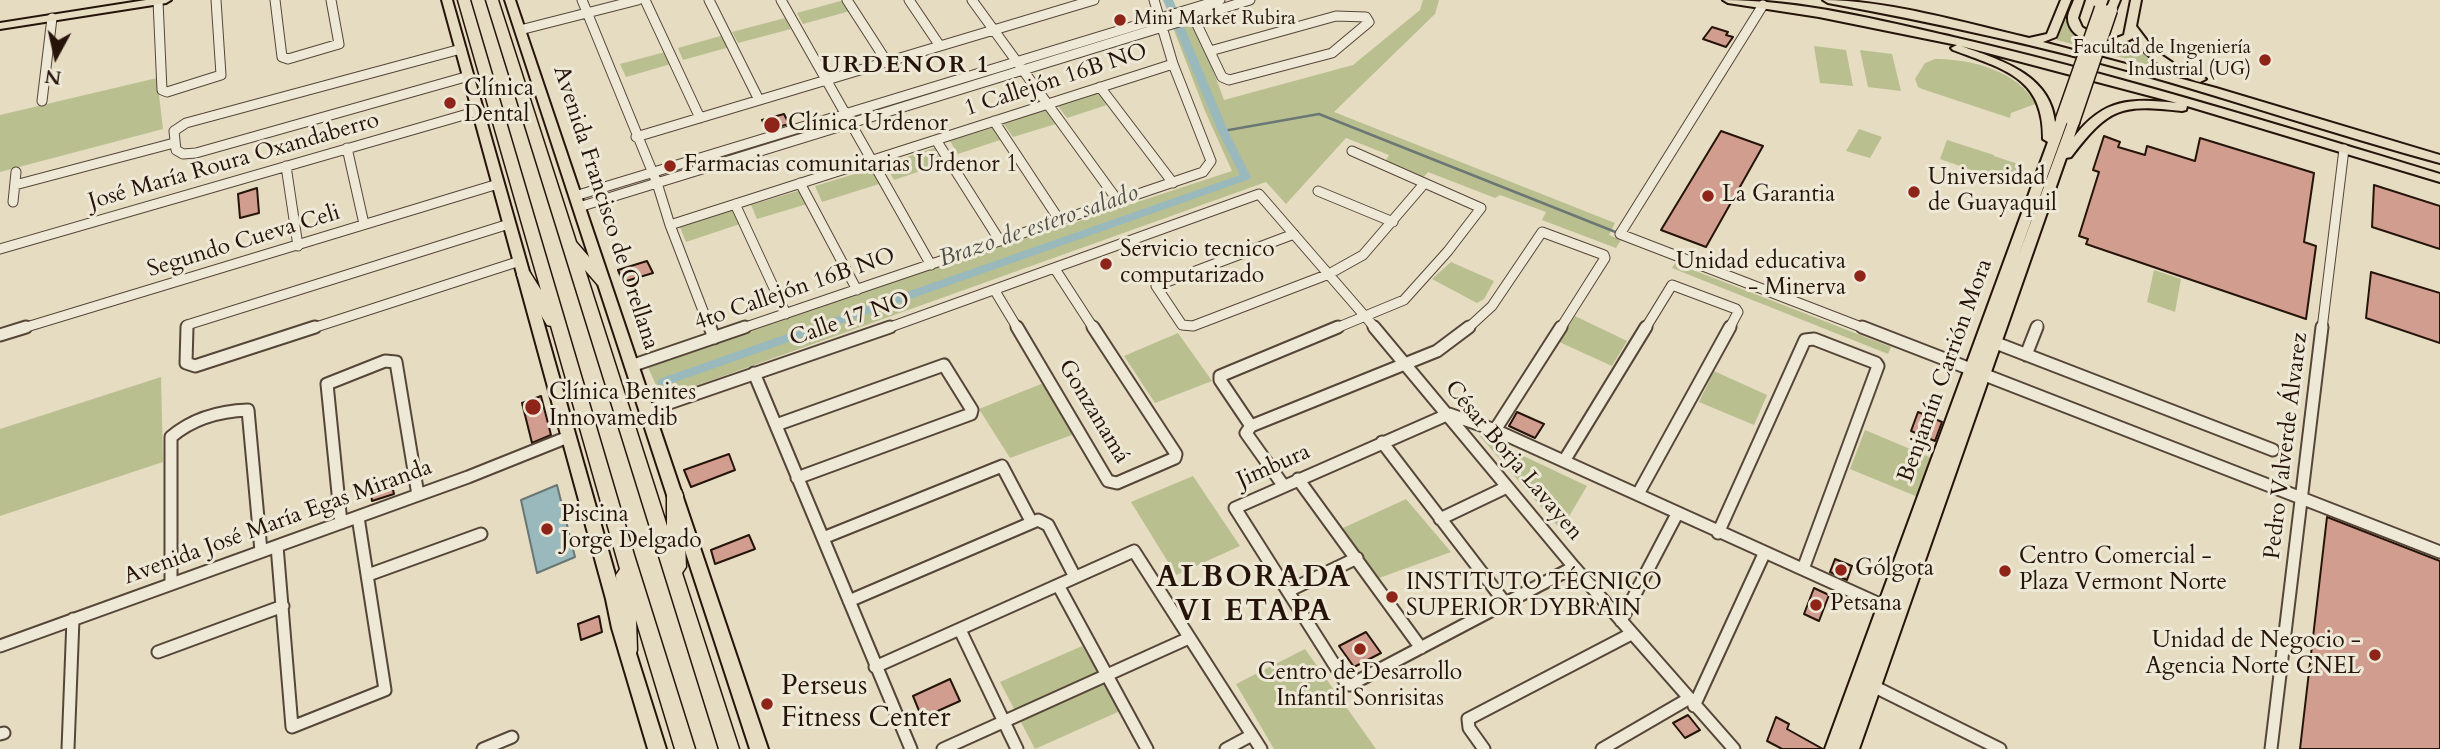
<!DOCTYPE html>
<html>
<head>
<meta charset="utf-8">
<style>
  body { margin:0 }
  #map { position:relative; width:2440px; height:749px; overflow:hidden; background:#e5dcc2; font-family:Cardo,serif }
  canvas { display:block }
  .north { position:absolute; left:21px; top:21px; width:70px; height:70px; -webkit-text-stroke:5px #eee8d7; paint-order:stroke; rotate:188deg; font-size:19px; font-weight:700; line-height:28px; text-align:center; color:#26140a }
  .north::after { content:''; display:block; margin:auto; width:24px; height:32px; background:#26140a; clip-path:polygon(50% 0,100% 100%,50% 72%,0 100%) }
</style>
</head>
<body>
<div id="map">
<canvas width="2440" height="749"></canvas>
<div class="north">N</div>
</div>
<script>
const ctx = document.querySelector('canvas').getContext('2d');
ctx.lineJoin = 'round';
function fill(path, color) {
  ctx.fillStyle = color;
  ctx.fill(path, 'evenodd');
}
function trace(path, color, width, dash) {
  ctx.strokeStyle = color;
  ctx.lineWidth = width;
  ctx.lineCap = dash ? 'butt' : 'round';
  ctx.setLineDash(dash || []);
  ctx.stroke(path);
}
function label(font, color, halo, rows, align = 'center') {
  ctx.font = font + ' Cardo,serif';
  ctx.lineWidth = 6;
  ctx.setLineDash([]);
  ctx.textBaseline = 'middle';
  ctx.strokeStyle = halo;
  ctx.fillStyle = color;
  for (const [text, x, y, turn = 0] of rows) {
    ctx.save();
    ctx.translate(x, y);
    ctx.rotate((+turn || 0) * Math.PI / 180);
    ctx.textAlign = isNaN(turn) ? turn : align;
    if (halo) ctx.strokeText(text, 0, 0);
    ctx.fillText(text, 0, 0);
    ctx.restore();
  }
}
fill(new Path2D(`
  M844,0l6,11 -47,13 -6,-11z
  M1423,0h16l-4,14 -101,98 281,111 -6,12 12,5 -5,8 -74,-28 4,-8 -46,-17 -5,3 -67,-26 -6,7 -38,-15 5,-9 -43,-17 -60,66 -20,-22 -604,216 -16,-35 586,-192 -27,-60 -33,-86 22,-6 30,81 129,-35 67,-55z
  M2067,16v11c16,19 44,26 65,15l22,20 14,8 -111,-30z
  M785,18l6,11 -53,14 -6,-11z
  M724,35l6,12 -47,13 -5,-12z
  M1814,46l32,4 7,36 -33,-3z
  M1860,50l32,4 9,37 -33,-4z
  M665,52l6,12 -45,13 -6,-13z
  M1935,59c32,-1 85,12 100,45l-24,9 -1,5 -88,-29 -4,-2 -3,-8 10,-16z
  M157,78l6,51 -163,43v-57z
  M1100,92l10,12 -43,14 -9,-12z
  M1049,108l10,15 -46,14 -10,-14z
  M995,127l8,12 -45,15 -8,-13z
  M1859,129l23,8 -12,21 -24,-7z
  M1947,140l47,15 -1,5 1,-4 24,8 -7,20 -71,-25z
  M937,147l10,15 -53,18 -9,-16z
  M871,169l8,15 -57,18 -7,-16z
  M801,190l6,14 -50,15 -6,-14z
  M734,210l6,14 -54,18 -6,-15z
  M1451,262l43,19 -10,18 -7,4 -45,-24z
  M1675,263l216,84 -3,7 -216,-86z
  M2154,270l27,9 -6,33 -28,-10z
  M1575,316l52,25 -15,25 -55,-25z
  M1178,333l34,48 -57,22 -31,-47z
  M1714,371l53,24 -13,30 -55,-23z
  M161,377l2,85 -163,54v-87z
  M1046,382l31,51 -67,25 -31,-49z
  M1865,430l69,29 -16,38 -68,-28z
  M1479,435l108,51 -26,44z
  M1193,476l47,70 -64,29 -45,-73z
  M1406,499l45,53 -72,26 -38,-49z
  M1082,646l38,65 -85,38 -35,-67z
  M1305,649l71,100h-102l-38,-65z`), '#babf8f');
const water = new Path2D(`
  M557,485l18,72 -38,16 -16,-73z`);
fill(water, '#99b9bc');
trace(water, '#6b7775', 2);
trace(new Path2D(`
  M1223,131l96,-17 299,119`), '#6b7775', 2.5);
fill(new Path2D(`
  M1163,0h10l55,131 23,46 -1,2 -583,206h-8l-2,-3 2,-3 581,-204 -22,-44z`), '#99b9bc');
const building = new Path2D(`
  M1712,27l16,5 -2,3 7,2 -7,10 -23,-8z
  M784,114l5,10 -22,6 -5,-10z
  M1721,131l42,15 -57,101 -45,-17z
  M2104,136l16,6 -2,5 27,8 2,-9 48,15 5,-23 114,35 -10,69 12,4 -10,73 -220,-75 2,-5 -9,-3 20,-64 -6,-2z
  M2374,185l66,21v43l-68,-22z
  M257,188l2,25 -19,5 -2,-24z
  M647,261l6,12 -30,9 -5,-12z
  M2371,272l69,21v50l-74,-25z
  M541,396l10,39 -19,8 -10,-40z
  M1517,412l27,12 -9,14 -26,-12z
  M1918,412l24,10 -7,19 -24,-10z
  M729,454l6,16 -44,17 -7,-17z
  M391,481l3,13 -22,7 -2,-12z
  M2327,517l113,44v188h-140z
  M749,535l6,14 -40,15 -4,-14z
  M1835,559l17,7 -5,14 -17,-8z
  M1814,588l15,7 -10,26 -15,-7z
  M599,616l3,16 -21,8 -3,-16z
  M1366,632l15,21 -27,14 -15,-21z
  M950,679l10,22 -38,17 -9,-22z
  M1688,715l12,15 -15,8 -12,-15z
  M1776,717l13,7 -2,5 36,20h-41l-15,-8z`);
fill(building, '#d19d8e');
trace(building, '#26140a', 2);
const minorFar1 = new Path2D(`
  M275,0l7,57 6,2 51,-15 -8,-44
  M582,0l75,183 13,42 40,104
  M645,0l55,118
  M709,0l50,100
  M781,0l150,265
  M847,0l40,62
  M909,0l31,46
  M972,0l146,201
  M158,1l4,89 5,2 54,-17 -5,-75
  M1763,5l-143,229 246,95
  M1192,14l30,63 7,3 103,-27 37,-31 -3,-5 -30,-1 -126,35
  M520,30l118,-30
  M461,49l-275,74 -12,8 2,19 7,4 13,-1 273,-77
  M1100,87l73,96
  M42,101l10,-83
  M994,121l66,100
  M636,137l458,-137
  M936,140l64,101
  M347,148l17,76
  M286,166l12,80
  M800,183l57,107
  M15,185l159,-42
  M1318,191l75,31
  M575,196l645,-196
  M13,202l3,-30
  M735,204l51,110
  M579,207l671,-207
  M670,225l503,-161
  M1294,234l-138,52 26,39 11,1 136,-52 34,-19 60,-70
  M0,249l478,-138
  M1055,269l39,60
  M995,291l23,38
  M20,329l478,-145
  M187,329v-4l322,-101
  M310,329l210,-68
  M740,329l463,-157 8,-11 -38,-97 -19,-64
  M885,329l374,-135 117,135
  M1334,329l70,-29 44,-49 33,-43 -129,-57
  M1467,329l25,-23 50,-74 62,23 1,3 -45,71
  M1645,329l27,-44 64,24 2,3 -9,17
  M2036,329l2,-4
  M2322,329l22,-180`);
const minor = new Path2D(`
  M187,327l-1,36 9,3 120,-39
  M710,327l4,11
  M1017,327l91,154 9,2 58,-25 1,-4 -83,-127
  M1374,327l200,240 160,182
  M1862,327l111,43
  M0,335l26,-8
  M1996,343l277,107
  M2026,355l11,-28
  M631,366l114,-39
  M754,373l157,376
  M1985,375l455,177
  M646,411l244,-84
  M776,425l168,-60 28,45 -1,4 -174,64
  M1251,426l186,-75 32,-24
  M1251,426l-31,-46v-4l118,-49
  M1251,426l-5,7 37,52
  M1495,430l66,-103
  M1382,442l124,162
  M1564,461l82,-134
  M1298,479l123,169
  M1638,494l92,-167
  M1440,519l67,-32
  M341,523l-14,-139 58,-23 11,1 22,133
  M1718,533l87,-193 9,-1 62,24 2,3 -75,203
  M823,538l179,-72 29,55
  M277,546l15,181 93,-37 -27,-173
  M1574,567l-224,118 -4,-2 -111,-175 214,-94 46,16 389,176
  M368,575l113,-41
  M171,584v-147c21,-18 49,-26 77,-27l13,141
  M1058,585l89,164
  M1288,591l69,-33
  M849,601l189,-81 10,5 27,52
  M1621,621l56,-107
  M960,630l57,119
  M0,646l468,-169 100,-40
  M158,652l125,-46
  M875,667l259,-116 127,198
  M1873,686l127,63
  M1694,706l70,-152
  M0,734l4,-1
  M68,749l5,-130
  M483,749l29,-12
  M943,749l246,-111
  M1226,749l26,-14
  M1484,749l-15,-21 -1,-9 163,-85
  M1602,749l86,-50
  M2271,749l51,-422`);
const major = new Path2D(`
  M146,0h25l-5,3 -166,26v-6z
  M442,0h10l170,599 6,29 38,121h-18l-36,-121 -6,-29z
  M505,0h10l253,749h-18z
  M1723,0c77,0 156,20 230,37 165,38 326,88 487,137v8l-253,-76 -1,4 -4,1c-61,-7 -73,-4 -111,46l-5,1 -207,591h-34l223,-607 -5,-3c1,-62 -40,-70 -90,-89l-2,-2 6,-3 -138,-28 -91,-14zM1961,46l216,57c-46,-5 -73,-5 -103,34l5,-15 -2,-3h-8l-51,138 50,-138 -6,-4 -4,1 -3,6c-5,-48 -55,-62 -94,-76z
  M1823,0c63,0 143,23 206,38l18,-4 14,-34h10l-15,37 -13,5 173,46 224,67v8c-103,-28 -203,-62 -306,-91 -101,-28 -203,-50 -306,-69z
  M2074,0h10l-6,18 4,9c13,9 27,16 42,8l7,-35h10l-5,26 19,25 18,12 33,16 -6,3 -4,-1c-26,-9 -47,-20 -63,-43 -18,12 -67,6 -65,-22 1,-5 4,-11 6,-16z
  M2110,0h10l-5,12h-8l-1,-2z`);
const highway = new Path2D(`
  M458,0h12l164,555 61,194h-20l-39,-129 1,30 -2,6 -7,2 -7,-2 -2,-6 -3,-75 4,-6 -69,-243 -4,-1 -30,-50 7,-5 5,1 12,19z
  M486,0h12l78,242 34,39 -2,4h-10l-13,-15 82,256v-31l2,-5 6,-2 6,2 2,5 3,72 -4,6 57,176h-20z`);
trace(minorFar1, '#564638', 11);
trace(minor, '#564638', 15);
trace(major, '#26140a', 4);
trace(highway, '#26140a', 3);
trace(minorFar1, '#eee8d7', 9);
trace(minor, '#eee8d7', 11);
fill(major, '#e5dcc2');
fill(highway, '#e5dcc2');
const majorBridge = new Path2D(`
  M2062,119l39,-111
  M2073,122l38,-112`);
trace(majorBridge, '#26140a', 15, []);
trace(majorBridge, '#e5dcc2', 12);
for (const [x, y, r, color] of [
  [1120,20,7,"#8f2418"],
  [2265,60,7,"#8f2418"],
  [450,103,7,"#8f2418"],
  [772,125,9,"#8f2418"],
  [670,166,7,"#8f2418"],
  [1914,192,7,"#8f2418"],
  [1708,196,7,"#8f2418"],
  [1106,264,7,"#8f2418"],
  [1860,276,7,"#8f2418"],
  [533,407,9,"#8f2418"],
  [547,529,7,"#8f2418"],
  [1841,570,7,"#8f2418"],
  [2005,571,7,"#8f2418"],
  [1392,597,7,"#8f2418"],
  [1816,605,7,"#8f2418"],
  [1360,649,7,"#8f2418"],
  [2375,655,7,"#8f2418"],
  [767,704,7,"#8f2418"]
]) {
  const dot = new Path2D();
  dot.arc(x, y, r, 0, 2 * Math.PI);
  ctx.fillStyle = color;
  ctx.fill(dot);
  trace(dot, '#eee8d7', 2.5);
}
label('19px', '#26140a', '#eee8d7', [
  ["Mini Market Rubira",1134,20],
  ["Facultad de Ingeniería",2251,49,"right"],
  ["Industrial (UG)",2251,71,"right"]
], 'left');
label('23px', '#26140a', '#eee8d7', [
  ["1 Callejón 16B NO",1056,81,-18],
  ["José María Roura Oxandaberro",234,162,-16],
  ["Avenida Francisco de Orellana",605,208,72],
  ["Segundo Cueva Celi",244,242,-17],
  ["4to Callejón 16B NO",795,290,-19],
  ["Calle 17 NO",850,320,-19],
  ["Benjamín Carrión Mora",1946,371,-70],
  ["Gonzanamá",1093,412,59],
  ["Pedro Valverde Álvarez",2287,446,-83],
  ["César Borja Lavayen",1513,461,50],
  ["Jimbura",1274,467,-24],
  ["Avenida José María Egas Miranda",278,523,-20]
]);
label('23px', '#26140a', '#eee8d7', [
  ["Clínica",464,90],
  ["Dental",464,116],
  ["Clínica Urdenor",788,125],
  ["Farmacias comunitarias Urdenor 1",684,166],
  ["Universidad",1928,179],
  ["de Guayaquil",1928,205],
  ["La Garantia",1722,196],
  ["Servicio tecnico",1120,251],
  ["computarizado",1120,277],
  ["Unidad educativa",1846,263,"right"],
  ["- Minerva",1846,289,"right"],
  ["Clínica Benites",549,394],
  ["Innovamedib",549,420],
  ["Piscina",561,516],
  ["Jorge Delgado",561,542],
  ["Centro Comercial -",2019,558],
  ["Plaza Vermont Norte",2019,584],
  ["Gólgota",1855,570],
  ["INSTITUTO TÉCNICO",1406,584],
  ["SUPERIOR DYBRAIN",1406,610],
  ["Petsana",1830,605],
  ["Unidad de Negocio -",2361,642,"right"],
  ["Agencia Norte CNEL",2361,668,"right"],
  ["Centro de Desarrollo",1360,674,"center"],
  ["Infantil Sonrisitas",1360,700,"center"]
], 'left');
ctx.letterSpacing = '2px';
label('bold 24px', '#26140a', '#eee8d7', [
  ["URDENOR 1",906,66]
]);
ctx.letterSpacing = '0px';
label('italic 24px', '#4e4e48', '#eee8d7', [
  ["Brazo de estero salado",1039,227,-19]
]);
label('28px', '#26140a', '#eee8d7', [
  ["Perseus",781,688],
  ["Fitness Center",781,720]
], 'left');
ctx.letterSpacing = '2px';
label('bold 30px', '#26140a', '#eee8d7', [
  ["ALBORADA",1254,579],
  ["VI ETAPA",1254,613]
]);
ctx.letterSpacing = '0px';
</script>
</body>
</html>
